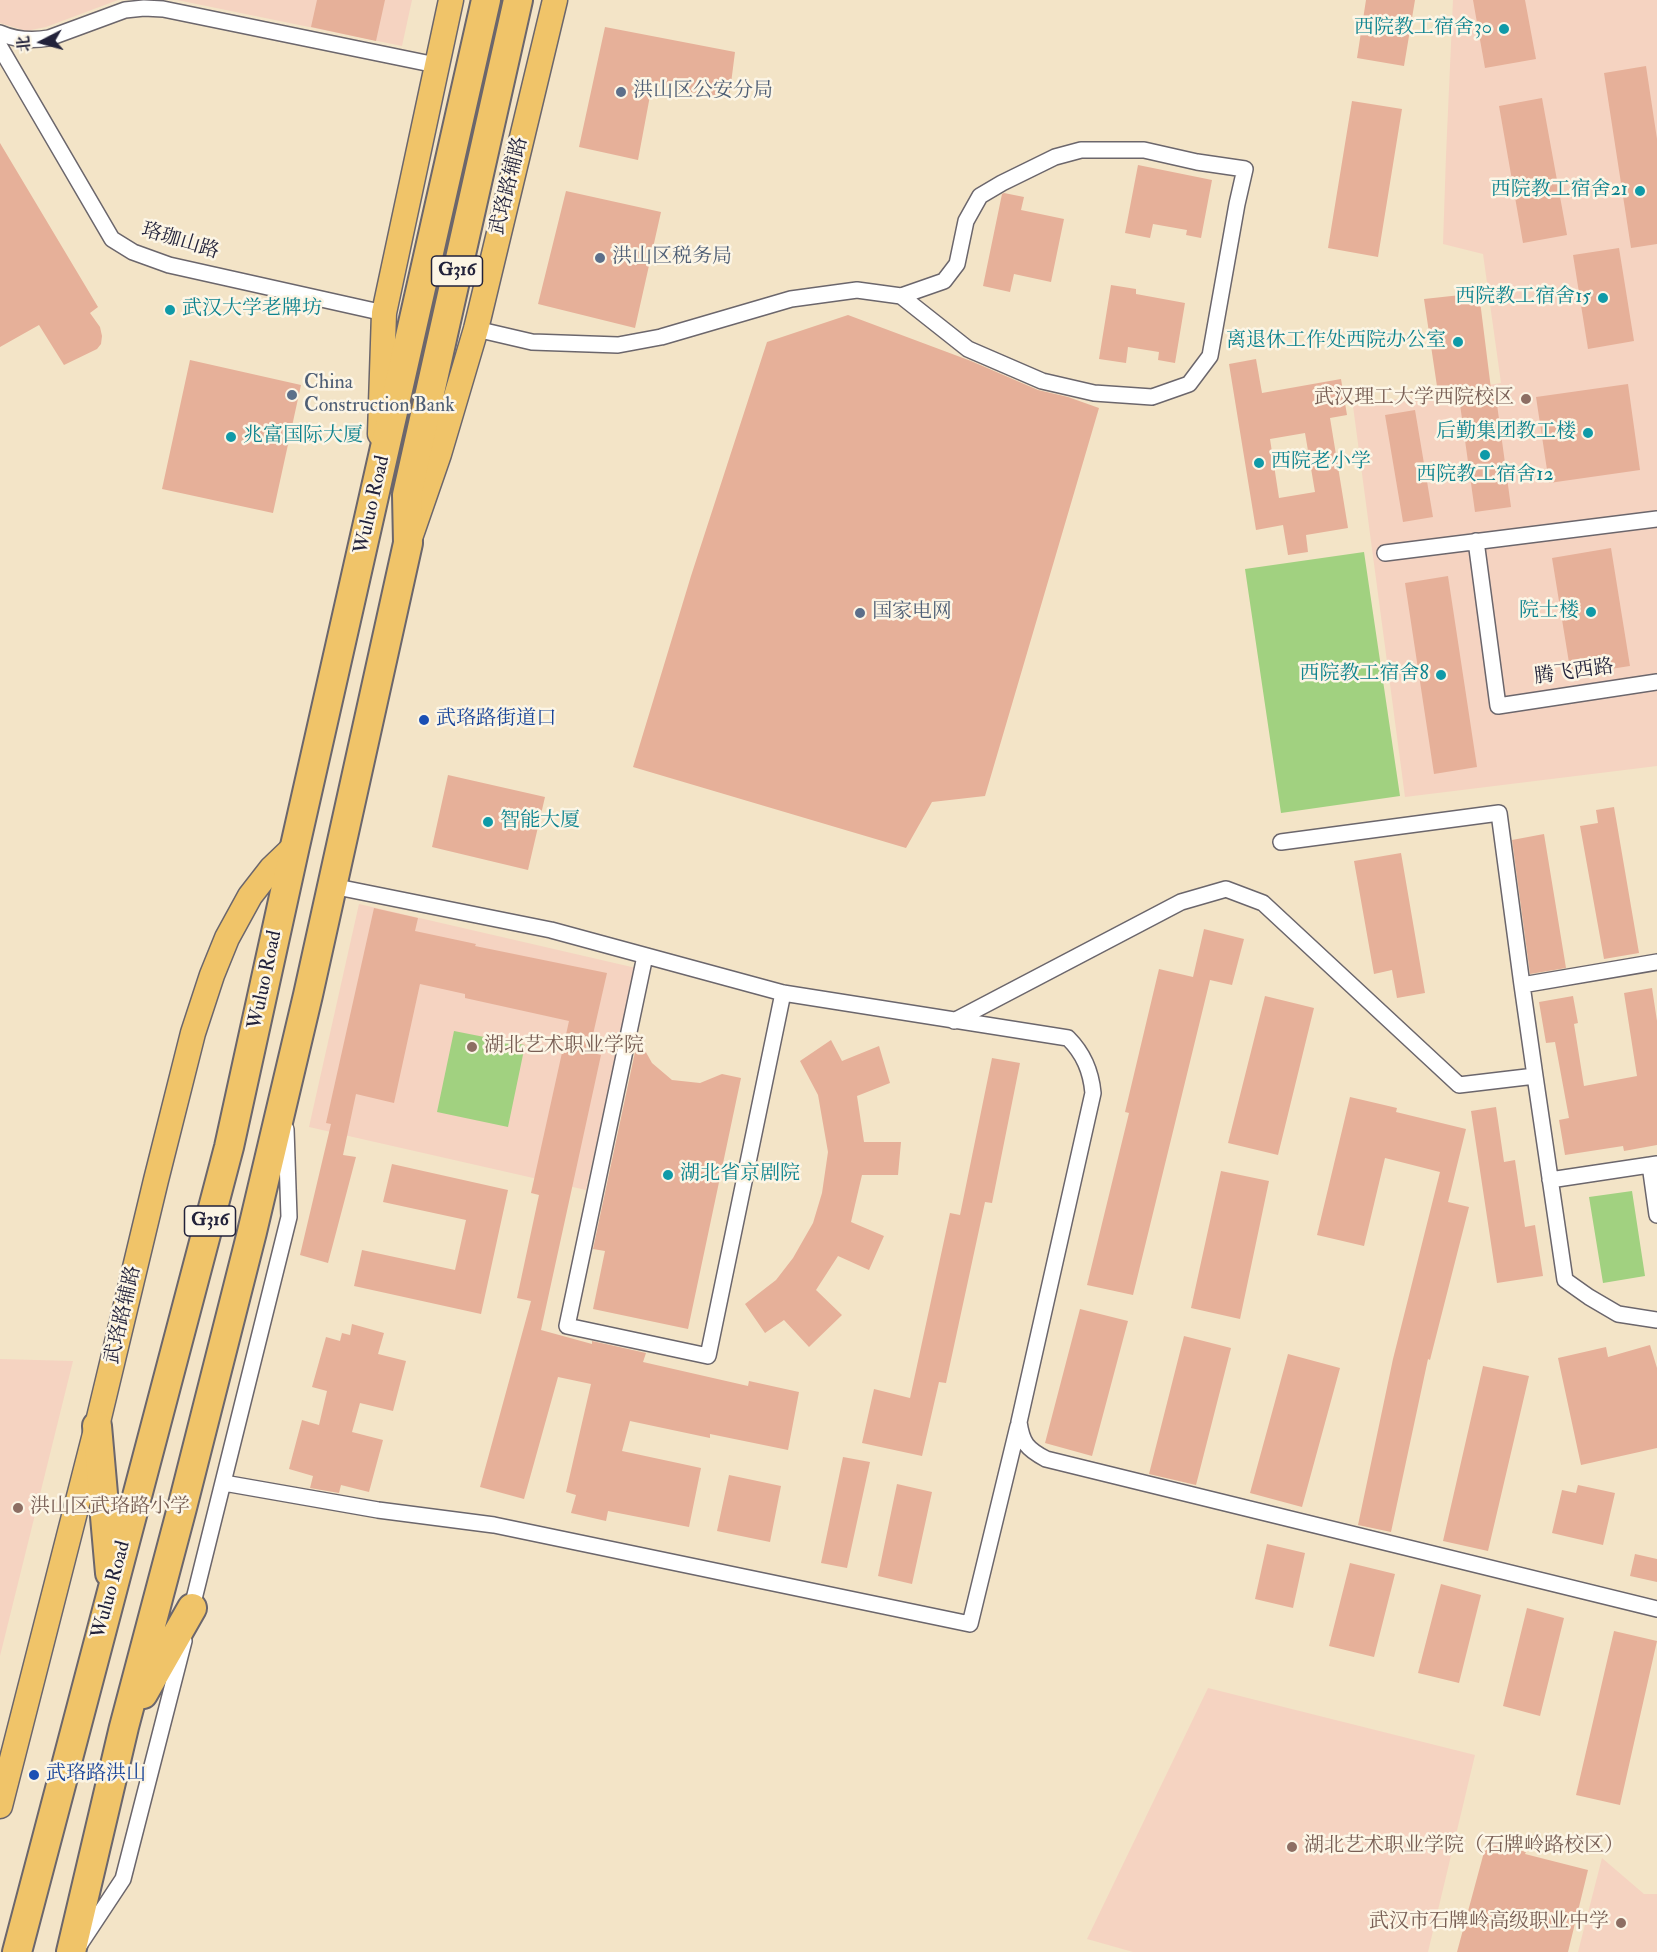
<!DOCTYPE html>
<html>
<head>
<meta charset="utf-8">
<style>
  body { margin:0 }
  #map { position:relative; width:1657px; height:1952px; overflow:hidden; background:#f3e4c7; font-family:"IM FELL Double Pica","Noto Serif SC",serif }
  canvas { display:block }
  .north { position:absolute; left:12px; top:12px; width:60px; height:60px; -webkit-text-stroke:4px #fcf5e5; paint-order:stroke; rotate:264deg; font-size:16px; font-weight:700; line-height:24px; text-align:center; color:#22223b }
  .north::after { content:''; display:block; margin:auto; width:21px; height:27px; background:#22223b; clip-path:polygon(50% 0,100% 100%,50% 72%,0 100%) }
</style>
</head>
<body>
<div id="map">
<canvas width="1657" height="1952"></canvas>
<div class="north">北</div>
</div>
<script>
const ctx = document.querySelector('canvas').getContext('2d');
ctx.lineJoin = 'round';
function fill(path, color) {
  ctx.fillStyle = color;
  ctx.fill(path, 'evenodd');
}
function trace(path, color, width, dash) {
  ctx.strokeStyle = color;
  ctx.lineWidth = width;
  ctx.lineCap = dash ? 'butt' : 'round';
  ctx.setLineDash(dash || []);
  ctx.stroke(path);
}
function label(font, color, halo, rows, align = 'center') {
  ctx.font = font + ' "IM FELL Double Pica","Noto Serif SC",serif';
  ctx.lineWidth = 5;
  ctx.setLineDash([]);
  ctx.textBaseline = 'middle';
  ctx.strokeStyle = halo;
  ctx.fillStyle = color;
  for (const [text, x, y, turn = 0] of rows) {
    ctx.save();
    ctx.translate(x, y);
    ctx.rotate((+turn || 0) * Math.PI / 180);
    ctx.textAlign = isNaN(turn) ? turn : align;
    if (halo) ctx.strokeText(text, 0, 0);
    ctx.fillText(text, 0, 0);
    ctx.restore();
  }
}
fill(new Path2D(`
  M0,0h118l-72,27 -20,4 -26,-8z
  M177,0h235l-10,46z
  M1453,0h204v766l-252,31 -52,-391 148,-23 -18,-129 -40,-10 3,-89z
  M359,904l277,64 -50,222 -277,-63z
  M0,1359l73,2 -73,295z
  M1208,1688l267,67 -47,197h-295l-46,-13z
  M1602,1858l42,36h13v58h-79z`), '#f5d3c1');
fill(new Path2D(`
  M1364,552l36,244 -119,17 -36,-244z
  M454,1031l71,14 -17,82 -71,-15z
  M1632,1191l13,85 -42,7 -14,-86z`), '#a1d180');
fill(new Path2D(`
  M317,0h68l-9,41 -65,-14z
  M1366,0h49l-11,66 -47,-8z
  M1473,0h52l11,59 -51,9z
  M605,27l130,25 -6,47 -77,-14 -14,75 -59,-13z
  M1646,66l11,73v105l-26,4 -27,-175z
  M1542,98l25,137 -44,8 -24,-137z
  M1352,101l50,8 -24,148 -50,-9z
  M0,143l98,164 -8,6 10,14 2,9 -1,8 -4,5 -33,16 -25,-40 -39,22z
  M1138,165l74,15 -11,58 -15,-3 1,-5 -34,-6 -3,14 -25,-5z
  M566,191l95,21 -26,116 -97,-24z
  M1004,193l20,4 -3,13 43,9 -13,63 -37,-8 -4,18 -27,-6 19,-92z
  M1619,248l15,93 -46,8 -15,-94z
  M1111,285l25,4v5l49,9 -10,60 -17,-3 1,-8 -31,-5 -2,16 -27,-4z
  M1479,293l13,104h4l15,110 -36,5 -17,-122 -20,3 -14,-94z
  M848,315l123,46 67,29 30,7 31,11 -114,388 -53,6 -26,46 -273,-81 58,-191 76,-234z
  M1256,359l6,34 79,-14 6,36 -17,3 18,110 -42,7 2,17 -20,3 -5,-30 -27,5 -27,-166zM1305,433l10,59 -36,6 -9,-59z
  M190,360l111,25 -28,128 -111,-24z
  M1628,384l12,86 -91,13 -13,-86z
  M1415,410l18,107 -30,5 -18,-107z
  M1611,548l19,118 -59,9 -19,-117z
  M1448,576l29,191 -43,7 -29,-191z
  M448,775l97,22 -17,73 -96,-23z
  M1614,807l25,146 -35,6 -24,-133 18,-3 -2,-13z
  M1544,834l22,134 -36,6 -18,-134z
  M1401,853l24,140 -28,5 -5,-28 -18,4 -20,-113z
  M374,908l44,10 -3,13 61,13 -1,2 132,27 -18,79 12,3 -60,275 51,14v-3l54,12 -3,9 105,24 1,-5 50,11 -11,58 -78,-16v4l-80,-17 -8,30 79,17 -12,59 -81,-16 -2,10 -35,-8 5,-18 -10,-3 25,-108 -33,-7 -34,122 -44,-12 51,-186 -14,-3 22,-103 -8,-2 38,-172 -104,-23v-4l-45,-10 -26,119 -38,-9 -13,61 13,2 -28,106 -28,-8 31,-131 -5,-1z
  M1204,929l40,10 -12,46 -22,-5 -77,315 -46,-10 42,-172 -4,-1 34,-143 34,8z
  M1652,988l5,33v124l-33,6 -1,-5 -58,9 -6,-35 10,-2 -14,-76 -9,1 -7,-41 34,-6 5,27 -4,1 10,62 53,-10 -13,-83z
  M1265,996l49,12 -36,147 -50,-12z
  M638,1038l14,25 20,17 28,3 22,-9 19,4 -53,251 -95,-20 12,-58 -12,-2z
  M831,1040l11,21 37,-15 11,37 -33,13 7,46h37l-3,33h-36l-11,47 33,14 -15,34 -31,-14 -22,34 26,25 -33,32 -25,-27 -19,13 -20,-29 31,-24 17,-22 20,-35 9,-30 6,-41 -10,-57 -18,-34z
  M992,1058l28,5 -28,140 -7,-1 -39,181 -7,-1 -17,74 -60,-13 12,-54 36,9 40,-185 10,2z
  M1350,1097l47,11 -1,4 70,17 -18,73 21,5 -39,153 -2,-1 -37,173 -33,-7 35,-166 47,-187 -55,-14 -21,88 -47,-11z
  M1496,1107l8,55 11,-2 10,67 10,-2 8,51 -46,7 -26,-172z
  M392,1164l116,26 -27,124 -127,-28 8,-36 93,20 11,-50 -83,-18z
  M1221,1171l48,10 -29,138 -49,-11z
  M1080,1309l48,12 -36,135 -47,-13z
  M352,1324l32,9 -6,21 28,7 -13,50 -33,-8 -8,29 31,8 -14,52 -28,-7 -2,8 -29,-5 3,-12 -24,-7 13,-49 17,5 8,-34 -15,-4 14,-50 14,4 2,-8 8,2z
  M1184,1336l47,12 -35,137 -47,-11z
  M1650,1345l7,23v80l-76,17 -23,-107 48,-11 2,10z
  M1288,1354l52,14 -38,139 -52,-14z
  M1483,1366l46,10 -41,175 -45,-10z
  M843,1457l27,5 -23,106 -26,-5z
  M729,1475l52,11 -11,56 -53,-11z
  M897,1484l35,8 -20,92 -34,-8z
  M1578,1485l37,8 -12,52 -51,-12 10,-43 14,3z
  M1267,1544l38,9 -12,55 -38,-9z
  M1635,1554l22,5v23l-27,-6z
  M1350,1563l45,11 -21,83 -45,-11z
  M1441,1584l40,11 -22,88 -41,-10z
  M1527,1608l37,10 -24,98 -37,-10z
  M1614,1631l43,10 -37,164 -44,-10z
  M1487,1841l39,11 -1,2 63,16 -20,82h-111z`), '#e6b099');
const street = new Path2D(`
  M0,33c16,7 32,8 49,5l76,-28 19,-2 19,1 273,56
  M0,47l112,192 21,13 36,13 215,48
  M476,329l56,13 86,3 43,-8 130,-38 66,-9 44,6 67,53 74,32 52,12 58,4 37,-13 21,-28 27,-152 8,-35 -48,-7 -53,-12h-63l-26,7 -53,26 -22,13 -14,25 -9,43 -13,17 -43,15
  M1476,541l22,165 159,-24
  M1385,553l272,-34
  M1281,842l218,-29 23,172
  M332,886l219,44 232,63 285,45c16,16 23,33 25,55l-74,329c3,21 8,27 27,37l611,150
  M645,956l-78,370 141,30 75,-363
  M954,1021l227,-119 45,-13 37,14 196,182 76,-9 -13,-91 135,-23
  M1535,1076l30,204 24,17 29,17 39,6
  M1650,1165l7,50
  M1550,1180l107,-16
  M224,1483l154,27 116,15 476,99 48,-198
  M190,1615l99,-398 -3,-88
  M80,1944l43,-65 61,-238`);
const primary = new Path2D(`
  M380,434l4,-121 67,-313
  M411,535l28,-81 37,-125 79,-329
  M0,1806l97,-380 59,-246 37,-147 19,-58 15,-37 23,-42 21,-27 24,-23`);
const highway = new Path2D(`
  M97,1426l13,147
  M143,1694l49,-86
  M17,1952l212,-805 66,-301 191,-846
  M71,1952l53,-225 58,-219 70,-276 56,-237 100,-452 -1,-48 111,-495`);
trace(street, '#6b666c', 18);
trace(primary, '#6b666c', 27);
trace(highway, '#6b666c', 32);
trace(street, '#fff', 15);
trace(primary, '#f0c469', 24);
trace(highway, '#f0c469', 28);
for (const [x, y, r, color] of [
  [1504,29,6,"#0f9aa8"],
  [621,92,6,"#5c6f8a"],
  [1640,191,6,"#0f9aa8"],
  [600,258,6,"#5c6f8a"],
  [1603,298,6,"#0f9aa8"],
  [170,310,6,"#0f9aa8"],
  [1458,342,6,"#0f9aa8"],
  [292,395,6,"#5c6f8a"],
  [1526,399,6,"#8d6e63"],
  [1588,433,6,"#0f9aa8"],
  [231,437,6,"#0f9aa8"],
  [1485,455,6,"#0f9aa8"],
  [1259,463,6,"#0f9aa8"],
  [1591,612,6,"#0f9aa8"],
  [860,613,6,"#5c6f8a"],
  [1441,675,6,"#0f9aa8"],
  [424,720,6,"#1a4fb4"],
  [488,822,6,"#0f9aa8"],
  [472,1047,6,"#8d6e63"],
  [668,1175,6,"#0f9aa8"],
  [18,1508,6,"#8d6e63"],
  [34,1775,6,"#1a4fb4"],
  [1292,1847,6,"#8d6e63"],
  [1621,1923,6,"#8d6e63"]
]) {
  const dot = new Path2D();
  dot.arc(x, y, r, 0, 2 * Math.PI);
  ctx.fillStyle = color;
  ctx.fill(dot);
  trace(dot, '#fcf5e5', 2);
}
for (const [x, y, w] of [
  [457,271,51],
  [210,1221,51]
]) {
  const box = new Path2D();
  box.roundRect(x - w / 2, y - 15, w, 30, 4.5);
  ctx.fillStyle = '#fcf5e5';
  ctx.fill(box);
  trace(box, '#22223b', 1.5);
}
label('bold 18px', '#22223b', null, [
  ["G316",457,271],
  ["G316",210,1221]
]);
label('20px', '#0d838f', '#fcf5e5', [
  ["西院教工宿舍30",1492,29],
  ["西院教工宿舍21",1628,191],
  ["西院教工宿舍15",1591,298],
  ["武汉大学老牌坊",182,310,"left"],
  ["离退休工作处西院办公室",1446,342],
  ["后勤集团教工楼",1576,433],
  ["兆富国际大厦",243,437,"left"],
  ["西院老小学",1271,463,"left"],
  ["西院教工宿舍12",1485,476,"center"],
  ["院士楼",1579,612],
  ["西院教工宿舍8",1429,675],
  ["智能大厦",500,822,"left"],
  ["湖北省京剧院",680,1175,"left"]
], 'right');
label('20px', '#4e5e75', '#fcf5e5', [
  ["洪山区公安分局",633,92],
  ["洪山区税务局",612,258],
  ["China",304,384],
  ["Construction Bank",304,407],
  ["国家电网",872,613]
], 'left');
label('20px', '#22223b', '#fcf5e5', [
  ["武珞路辅路",510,186,-76],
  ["珞珈山路",180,242,17],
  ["Wuluo Road",373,505,-77],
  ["腾飞西路",1574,673,-8],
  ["Wuluo Road",266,980,-78],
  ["武珞路辅路",124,1315,-77],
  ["Wuluo Road",112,1590,-75]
]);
label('20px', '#785e54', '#fcf5e5', [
  ["武汉理工大学西院校区",1514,399,"right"],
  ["湖北艺术职业学院",484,1047],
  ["洪山区武珞路小学",30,1508],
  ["湖北艺术职业学院（石牌岭路校区）",1304,1847],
  ["武汉市石牌岭高级职业中学",1609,1923,"right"]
], 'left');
label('20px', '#164399', '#fcf5e5', [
  ["武珞路街道口",436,720],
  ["武珞路洪山",46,1775]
], 'left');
</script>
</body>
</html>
